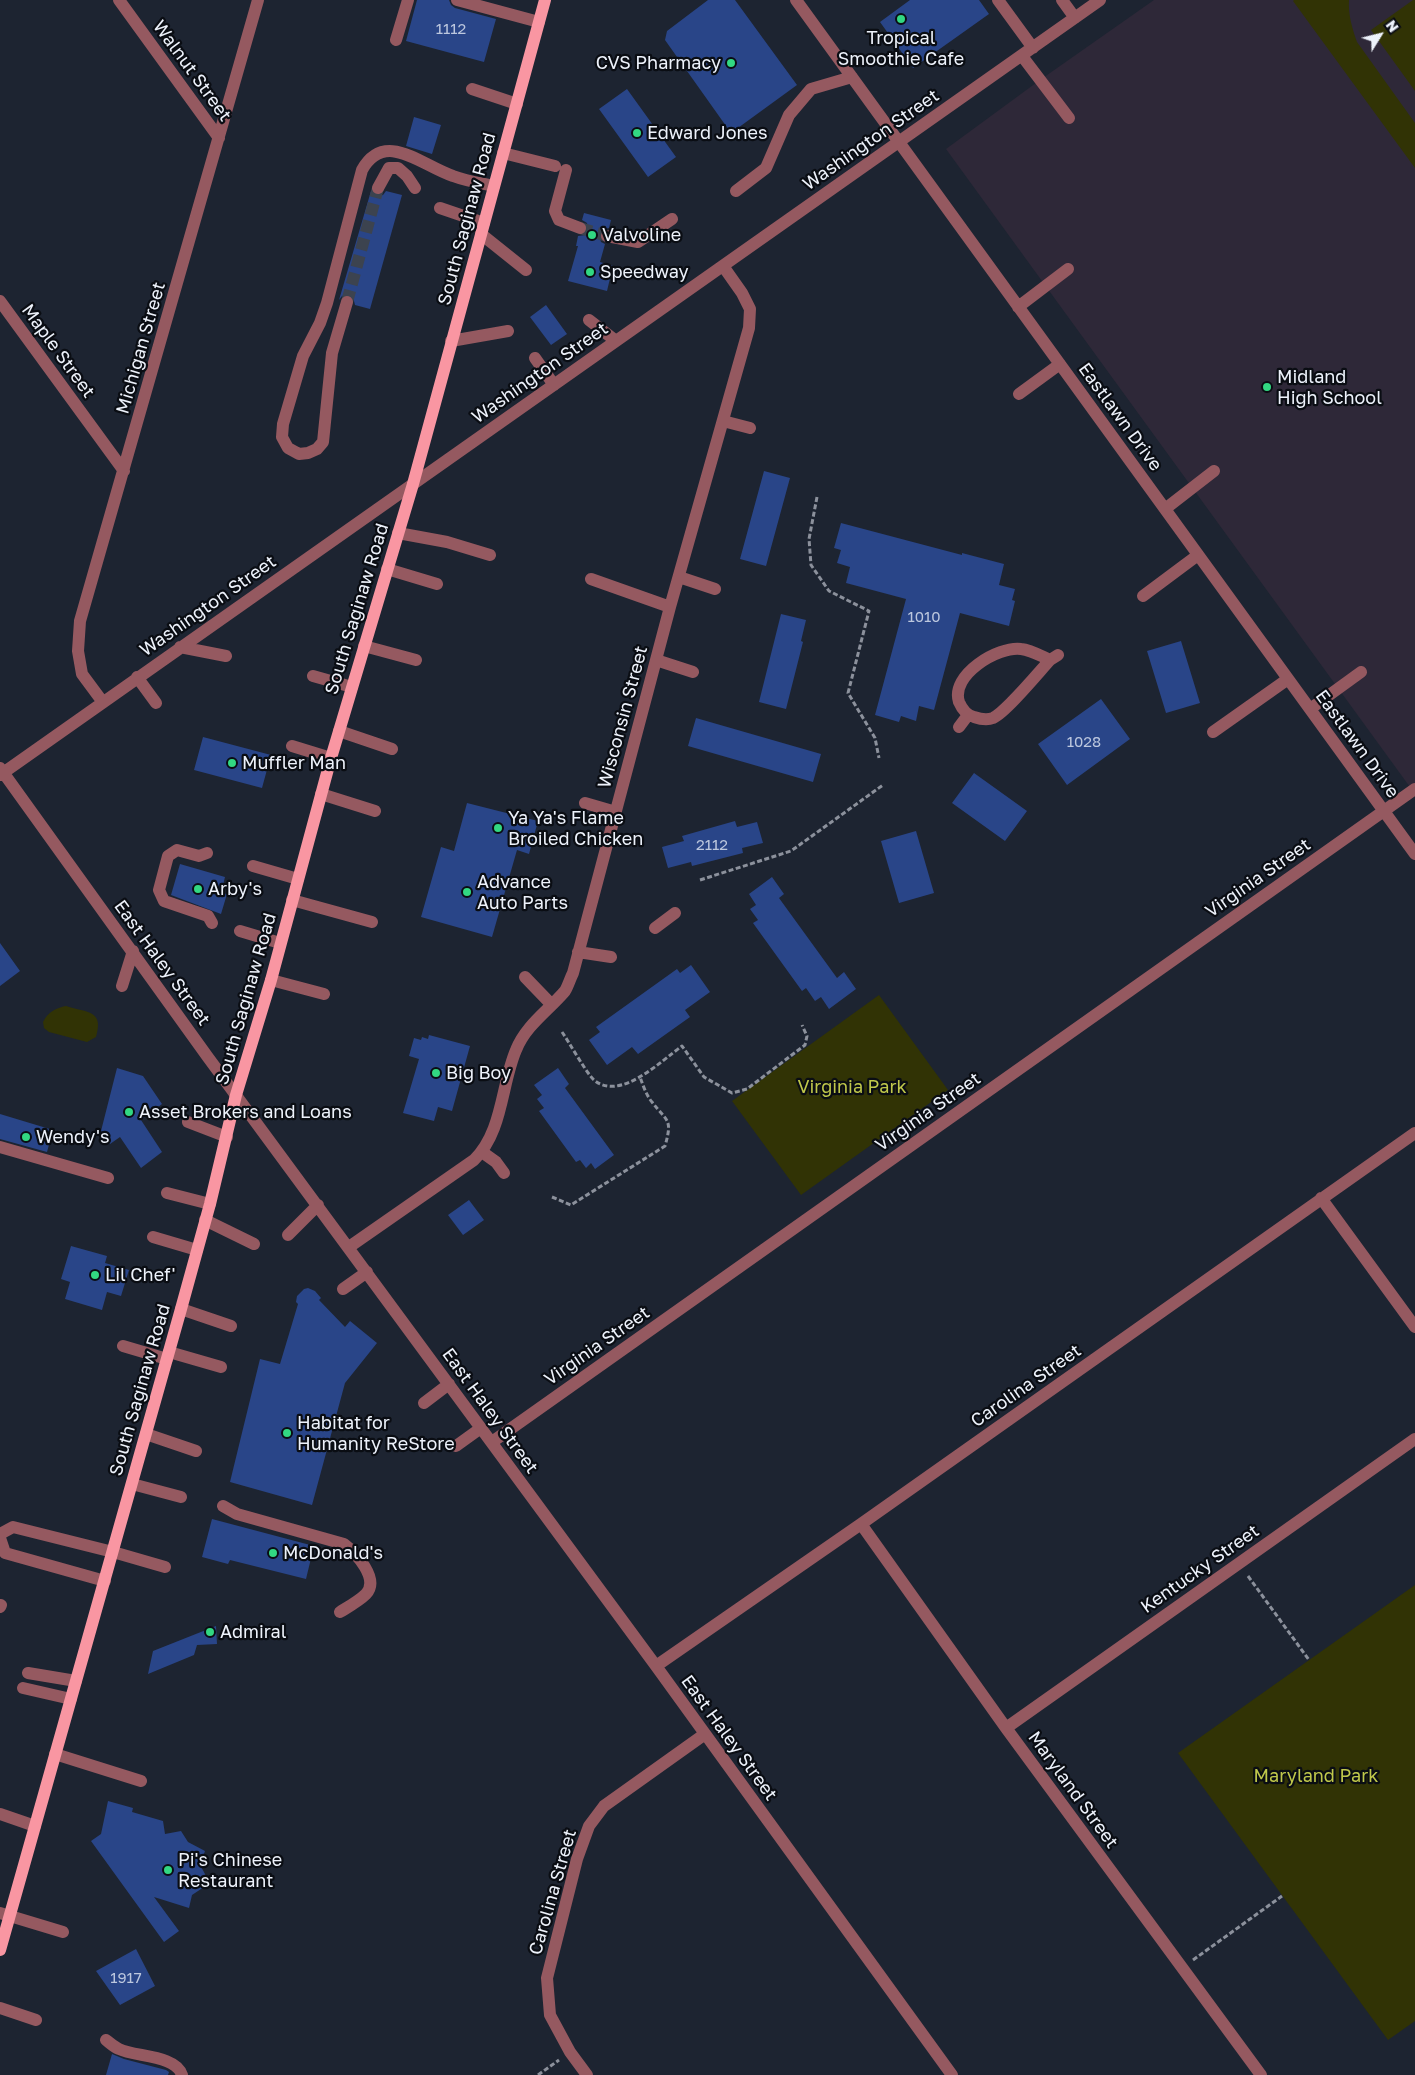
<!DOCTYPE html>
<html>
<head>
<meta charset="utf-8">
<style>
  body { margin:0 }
  #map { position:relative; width:1415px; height:2075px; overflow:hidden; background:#1d2431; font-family:"Golos Text",sans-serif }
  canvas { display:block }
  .north { position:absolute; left:1355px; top:10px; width:50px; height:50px; -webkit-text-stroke:4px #0a0d13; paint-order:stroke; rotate:54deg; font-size:14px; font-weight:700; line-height:20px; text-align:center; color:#edf2fb }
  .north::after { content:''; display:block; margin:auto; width:18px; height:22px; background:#edf2fb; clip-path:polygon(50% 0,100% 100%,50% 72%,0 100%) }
</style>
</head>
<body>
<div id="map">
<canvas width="1415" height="2075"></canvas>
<div class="north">N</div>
</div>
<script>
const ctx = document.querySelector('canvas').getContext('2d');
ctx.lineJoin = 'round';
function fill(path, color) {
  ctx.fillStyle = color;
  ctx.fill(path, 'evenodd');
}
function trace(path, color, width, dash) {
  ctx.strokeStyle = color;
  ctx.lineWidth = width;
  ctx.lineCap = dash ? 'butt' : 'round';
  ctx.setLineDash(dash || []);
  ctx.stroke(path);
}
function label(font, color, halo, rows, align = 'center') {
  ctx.font = font + ' "Golos Text",sans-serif';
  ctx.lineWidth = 4.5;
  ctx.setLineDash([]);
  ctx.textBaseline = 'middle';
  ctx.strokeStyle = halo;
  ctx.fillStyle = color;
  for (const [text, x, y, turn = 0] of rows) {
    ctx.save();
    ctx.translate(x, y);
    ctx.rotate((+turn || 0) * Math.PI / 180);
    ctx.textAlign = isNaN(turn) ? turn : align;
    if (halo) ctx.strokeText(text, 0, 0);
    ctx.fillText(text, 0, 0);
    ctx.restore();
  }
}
fill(new Path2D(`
  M1154,0h261v794l-469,-645 94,-69z`), '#2e2838');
fill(new Path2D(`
  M1294,0h55c-1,14 3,28 8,42l58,81v45l-122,-167z
  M1413,0h2v91l-44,-61z
  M879,995l69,95 -147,105 -69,-94z
  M66,1006c22,7 38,4 30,31l-9,5 -38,-10 -5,-4 -1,-6c5,-10 13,-14 23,-16z
  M1415,1585v436l-27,19 -210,-287z`), '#313305');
fill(new Path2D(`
  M417,0h32l2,5 4,3 41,11 -12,43 -78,-21z
  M708,0h27l62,85 -66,48 -66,-93 2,-9z
  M910,0h69l10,14 -76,54 -33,-46z
  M627,89l49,68 -28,20 -49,-68z
  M414,117l27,8 -9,29 -26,-8z
  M371,191l7,5 5,-1 3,-4 16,4 -32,114 -15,-4 -2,-8 -4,-3 -7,2 -3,4z
  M584,213l27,7 -2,8 -5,1 -5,6 2,7 4,2 -5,18 13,4 -6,25 -39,-10 10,-35h-2l2,-10 7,-1 3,-5 -1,-7 -5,-3z
  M546,305l21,29 -16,11 -21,-28z
  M764,471l26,7 -24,88 -26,-7z
  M841,523l121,32v-2l42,11 -5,21 16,4 -3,11 3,1 -6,25 -49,-13 -26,97 -15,-4 -3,15 -15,-5 -2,6 -24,-7 31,-116 -60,-16 4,-16 -13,-4 4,-13 -7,-2z
  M781,614l25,6 -5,21 2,1 -17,67 -27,-7z
  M1181,641l19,62 -34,10 -19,-62z
  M1101,699l29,40 -63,46 -29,-41z
  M696,718l125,36 -8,28 -125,-36z
  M203,737l68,18 -9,33 -68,-18z
  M974,773l53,38 -22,30 -53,-38z
  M467,803l71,18 -9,33 -12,-4 -25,87 -71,-20 20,-70 13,4z
  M735,821l2,6 20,-5 6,21 -21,5 1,5 -51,13 -1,-4 -23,6 -6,-21 22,-6 -2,-5z
  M916,831l18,62 -35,10 -18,-62z
  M180,864l45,13 -4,16 6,1 -6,20 -50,-19z
  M772,877l12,17 -5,4 58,80 7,-6 12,17 -27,20 -8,-12 -6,4 -9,-13 -4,3 -49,-68 5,-3 -8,-11 6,-4 -7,-11z
  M0,943l20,28 -20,15z
  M691,965l19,27 -25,18 5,7 -52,37 -6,-7 -25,18 -18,-25 11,-8 -4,-5 81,-58 3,4z
  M429,1035l41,11 -18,65 -14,-4 -4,14 -31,-8 16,-54 -10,-3 5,-18 7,2 1,-3 6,2z
  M117,1068l26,8 19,28 -21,16 21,32 -21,16 -21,-31 -10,7 -9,-13z
  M558,1068l11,16 -4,4 49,67 -19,14 -4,-6 -5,5 -6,-8 -4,2 -37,-51 5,-3 -7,-9 5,-4 -8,-10z
  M0,1114l53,16 -6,22 -47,-13z
  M469,1200l15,20 -21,15 -15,-20z
  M71,1246l36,10 -2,7 24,7 -8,26 -14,-4 -5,18 -37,-11 5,-17 -9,-3z
  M308,1288l7,3 6,7 -2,2 26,27 5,-6 27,22 -32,40 -33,122 -82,-23 30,-123 20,5 18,-60 -2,-2 1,-6 7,-7z
  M212,1519l102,27 -8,33 -76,-19 -2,4 -26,-7z
  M216,1626l1,18 -20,1 -3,10 -46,19 5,-23z
  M108,1801l25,7 -1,4 31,9 2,13 16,-3 7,11 17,9 -5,14 10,18 -18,12 -3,13 -35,-11 25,34 -15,11 -73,-101 10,-7z
  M136,1949l19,37 -35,19 -24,-34z
  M112,2054l12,5 42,11 3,2 -1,3h-62z`), '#294588');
trace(new Path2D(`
  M580,228l27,8
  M347,302l31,-114`), '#3c434f', 12, [12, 6]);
trace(new Path2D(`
  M817,497l-8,42 2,26 18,26 40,20 -21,82 27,45 4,20
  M700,880l91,-29 92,-66
  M562,1032c7,10 25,42 32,48 26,22 67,-19 88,-34l22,31 28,16 15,-4 58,-44 2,-9 -5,-11
  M552,1197l19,8 94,-59c8,-28 2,-24 -13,-44 -6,-7 -9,-17 -12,-25
  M1248,1576l61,84
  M1193,1960l89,-64
  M538,2075l21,-15`), '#8c919c', 3, [5, 2.5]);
trace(new Path2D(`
  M119,0l100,138
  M457,0l82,22
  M796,0l619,854
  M998,0l35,48
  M1062,0l13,18
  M396,40l12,-40
  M1022,56l47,62
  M472,89l45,15
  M503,153l52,13
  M566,170l-11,41 4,9 21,8
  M378,188l11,-20h9l9,8 8,12
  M736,191l30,-23 23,-53 22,-26 41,-12
  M440,208l44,15
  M481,234l45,36
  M607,236l31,6 34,-23
  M0,301l124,170
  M347,302l-15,51 -9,89 -6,7 -9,4 -9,1 -11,-6 -6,-11 1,-13 20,-68 17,-33 7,-20 35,-133c23,-41 60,-4 91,6 13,5 27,7 41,10
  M1018,307l50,-38
  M589,320l27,21
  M451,341l57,-10
  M535,358l19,27
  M1019,394l41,-30
  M723,421l27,7
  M1165,509l49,-38
  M398,533l49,9 43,13
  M387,569l50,15
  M679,577l36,12
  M591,579l79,28
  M1143,596l55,-41
  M364,646l52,14
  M180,647l46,9
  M656,660l37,12
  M1050,660c-9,-4 -19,-10 -29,-11 -23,-3 -71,26 -62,53 3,7 7,13 15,15 6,2 14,3 19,1 13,-6 46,-46 57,-58l8,-5
  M313,676l39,11
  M137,677l19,26
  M102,701l-20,-27 -4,-23 2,-30 178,-621
  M1310,709l51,-37
  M959,727l9,-12
  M339,731l53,18
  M1213,732l75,-53
  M292,746l39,12
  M0,768l207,288 449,610 296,409
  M0,775l1100,-775
  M321,794l54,17
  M585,803l31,9
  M207,853l-8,3 -22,-6 -9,6 -9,34 5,11 44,15 4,7
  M253,866l45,13
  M292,900l80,22
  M655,928l20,-15
  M240,931l40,12
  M578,952l33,5
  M525,977l26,27
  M271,980l53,14
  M122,986l11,-35
  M188,1122l39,15
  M0,1147l108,31
  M482,1152l14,10 8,11
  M167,1193l43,11
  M1321,1198l94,129
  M205,1220l49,24
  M288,1235l30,-30
  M153,1237l44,13
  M349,1247l125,-87c29,-28 27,-75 42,-110 10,-25 32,-39 49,-59 3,-5 5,-12 8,-18l97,-366 79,-279 1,-19 -8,-16 -19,-27
  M343,1289l24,-17
  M181,1309l50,17
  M123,1346l44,13
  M169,1352l52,15
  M424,1403l25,-19
  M146,1434l50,17
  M492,1442l923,-653
  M456,1446l25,-18
  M132,1484l49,13
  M223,1506l14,8 107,30c12,9 36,35 22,50 -7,7 -18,13 -26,18
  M861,1524l145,204 255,347
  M0,1534l13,-7 100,25 52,15
  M0,1538l5,15 100,28
  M0,1607l1,-2
  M656,1666l205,-142 554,-391
  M28,1673l48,8
  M23,1688l48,11
  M1006,1728l409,-289
  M55,1754l86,27
  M0,1814l35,12
  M0,1913l63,19
  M0,2008l36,12
  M106,2040c4,3 8,7 13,9 16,8 57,6 63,26
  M587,2075l-17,-23 -20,-37 -3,-37 30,-119 12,-33 15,-20 101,-72`), '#955960', 12);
trace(new Path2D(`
  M0,1950l181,-641 29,-105 26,-109 35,-115 60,-222 82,-274 132,-484`), '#f996a2', 12);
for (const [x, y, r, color] of [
  [901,19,5,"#32d882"],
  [731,63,5,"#32d882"],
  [637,133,5,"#32d882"],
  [592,235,5,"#32d882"],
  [590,272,5,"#32d882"],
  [1267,387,5,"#32d882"],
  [232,763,5,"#32d882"],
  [498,828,5,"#32d882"],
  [198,889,5,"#32d882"],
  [467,892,5,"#32d882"],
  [436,1073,5,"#32d882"],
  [129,1112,5,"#32d882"],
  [26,1137,5,"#32d882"],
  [95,1275,5,"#32d882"],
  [287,1433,5,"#32d882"],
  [273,1553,5,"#32d882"],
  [210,1632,5,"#32d882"],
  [168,1870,5,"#32d882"]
]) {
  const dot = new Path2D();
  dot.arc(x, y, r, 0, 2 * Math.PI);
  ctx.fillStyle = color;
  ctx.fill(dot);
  trace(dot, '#0a0d13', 2);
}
label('15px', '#bcc7de', null, [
  ["1112",451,29],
  ["1010",924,617],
  ["1028",1084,742],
  ["2112",712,845],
  ["1917",126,1978]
]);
label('18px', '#edf2fb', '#0a0d13', [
  ["Tropical",901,38,"center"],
  ["Smoothie Cafe",901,59,"center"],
  ["CVS Pharmacy",721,63,"right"],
  ["Edward Jones",647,133],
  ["Valvoline",602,235],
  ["Speedway",600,272],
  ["Midland",1277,377],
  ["High School",1277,398],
  ["Muffler Man",242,763],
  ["Ya Ya's Flame",508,818],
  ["Broiled Chicken",508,839],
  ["Advance",477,882],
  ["Auto Parts",477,903],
  ["Arby's",208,889],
  ["Big Boy",446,1073],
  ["Asset Brokers and Loans",139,1112],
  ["Wendy's",36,1137],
  ["Lil Chef'",105,1275],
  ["Habitat for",297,1423],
  ["Humanity ReStore",297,1444],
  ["McDonald's",283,1553],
  ["Admiral",220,1632],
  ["Pi's Chinese",178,1860],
  ["Restaurant",178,1881]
], 'left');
label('18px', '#edf2fb', '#0a0d13', [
  ["Walnut Street",192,71,54],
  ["Washington Street",871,140,-35],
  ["South Saginaw Road",467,219,-75],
  ["Michigan Street",141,348,-74],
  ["Maple Street",58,351,54],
  ["Washington Street",540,373,-35],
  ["Eastlawn Drive",1120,417,54],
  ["Washington Street",208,606,-35],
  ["South Saginaw Road",357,609,-73],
  ["Wisconsin Street",623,717,-75],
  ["Eastlawn Drive",1357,744,54],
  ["Virginia Street",1258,878,-35],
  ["East Haley Street",162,963,54],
  ["South Saginaw Road",246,999,-74],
  ["Virginia Street",928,1112,-35],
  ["Virginia Street",597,1346,-35],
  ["Carolina Street",1026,1386,-35],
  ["South Saginaw Road",140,1390,-74],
  ["East Haley Street",490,1411,54],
  ["Kentucky Street",1200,1569,-35],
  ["East Haley Street",729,1738,54],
  ["Maryland Street",1073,1790,54],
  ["Carolina Street",553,1892,-74]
]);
label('18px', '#c0c84b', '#0a0d13', [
  ["Virginia Park",852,1087],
  ["Maryland Park",1316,1776]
]);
</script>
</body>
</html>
